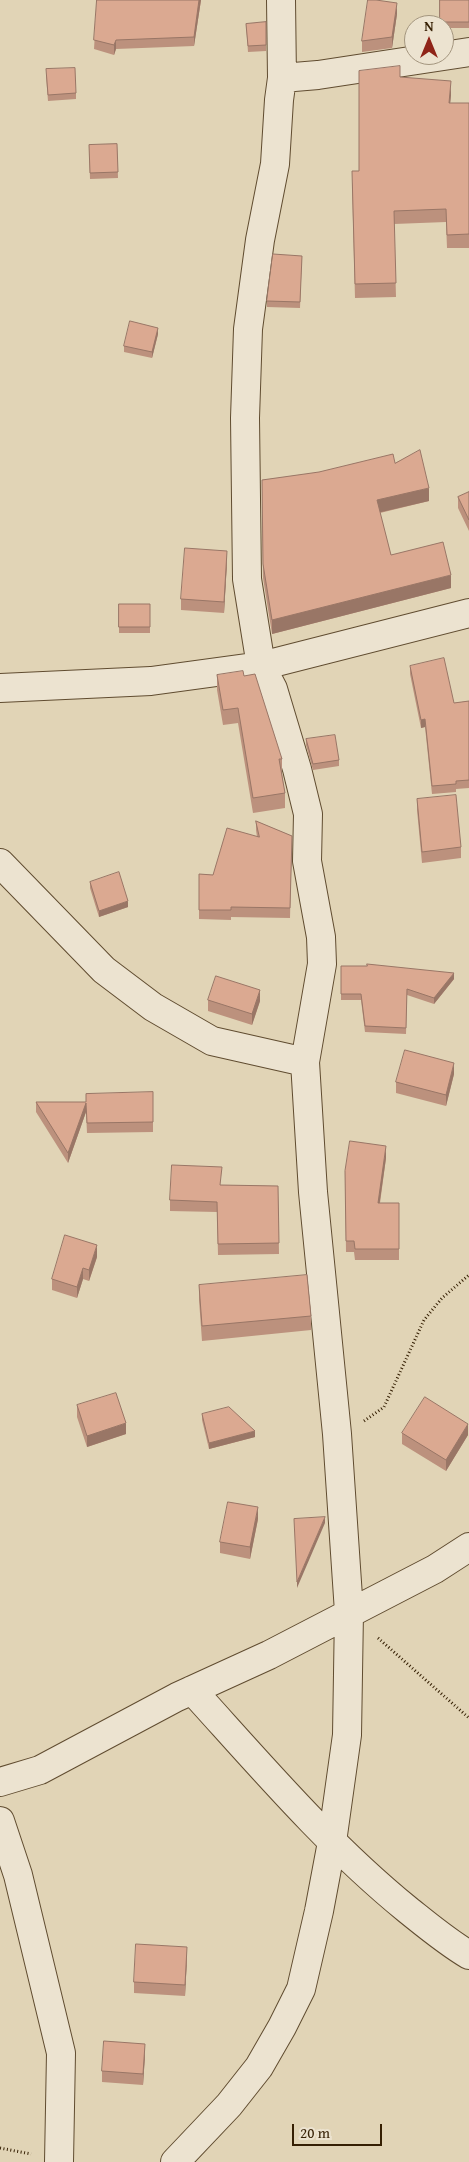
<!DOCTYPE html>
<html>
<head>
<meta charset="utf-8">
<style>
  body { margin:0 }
  #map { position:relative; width:469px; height:2162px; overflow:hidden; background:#e1d4b6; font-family:"Gentium Book Plus",serif }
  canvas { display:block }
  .north { position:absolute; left:404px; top:15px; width:50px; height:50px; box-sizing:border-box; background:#ece3d0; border:1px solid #a3957e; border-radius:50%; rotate:0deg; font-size:14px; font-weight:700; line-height:20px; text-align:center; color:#351f03 }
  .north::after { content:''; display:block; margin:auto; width:18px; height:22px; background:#8f2418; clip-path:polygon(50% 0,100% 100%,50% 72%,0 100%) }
  .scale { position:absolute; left:292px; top:2124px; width:90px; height:22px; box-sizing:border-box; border:2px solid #351f03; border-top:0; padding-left:6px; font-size:15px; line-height:18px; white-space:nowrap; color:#351f03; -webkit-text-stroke:4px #ece3d0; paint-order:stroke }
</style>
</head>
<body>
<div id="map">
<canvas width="469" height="2162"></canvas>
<div class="north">N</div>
<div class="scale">20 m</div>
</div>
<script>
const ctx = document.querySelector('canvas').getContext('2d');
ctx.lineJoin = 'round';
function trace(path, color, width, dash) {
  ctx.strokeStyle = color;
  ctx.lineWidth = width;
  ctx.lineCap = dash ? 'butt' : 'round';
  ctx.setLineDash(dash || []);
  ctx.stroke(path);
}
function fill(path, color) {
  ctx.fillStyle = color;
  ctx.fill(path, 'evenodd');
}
const minor = new Path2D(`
  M282,78l36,-3 151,-23
  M0,688l151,-7 110,-15 208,-53
  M0,863l104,107 49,37 59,34 93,21
  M192,1690c69,76 136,155 216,220 20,16 39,32 61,45
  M0,1782l40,-12 137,-73 92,-42 166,-86 34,-22
  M0,1821l18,54 43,178 -2,109
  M175,2162l54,-57 30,-38 23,-40 19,-38 18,-78 13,-69 15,-107 2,-123 -12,-178 -24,-242 -8,-130 17,-98 -1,-27 -14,-76 1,-47 -11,-45 -24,-80 -12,-23 -14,-87 -2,-161 3,-89 12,-89 15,-76 4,-64 3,-22 -1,-78`);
trace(minor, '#604c30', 30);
trace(new Path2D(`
  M364,1421l20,-14 40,-87 18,-22 27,-23
  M378,1638l91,80
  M0,2148l31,6`), '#351f03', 3, [1, 2.5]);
trace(minor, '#ece3d0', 28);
fill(new Path2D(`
  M97,0h104l-7,46 -78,3 -2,6 -20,-6z
  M440,0h29v28h-25v-3h-4z
  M397,14l-5,34 -30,4v-11z
  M266,22v29l-18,1 -2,-28z
  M46,75l30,18v6l-28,2z
  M400,77l51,18 -1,8h19v145h-22l-1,-26 -52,2 2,73 -41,1 -3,-114 7,-13z
  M117,144l1,34 -28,1 -1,-34z
  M302,256l-2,52 -33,-1v-6z
  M158,334l-6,24 -28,-6v-6z
  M395,463l34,38 -49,12 11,42 60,33 -179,46 -9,-56 -1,-98z
  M469,492v39l-11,-23v-11z
  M227,562l-3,51 -43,-3v-11z
  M119,604h31v29h-31z
  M410,666l44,37 15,-2v87l-13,1v3l-24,2 -7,-67 -4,1 -11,-54z
  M217,675l27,1 38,83v15l3,19v15l-32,5 -15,-90 -15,2 -6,-35z
  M306,739l33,21v6l-26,4 -7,-25z
  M417,799l44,48v11l-39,5 -5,-53z
  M256,821l36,15 -2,82 -59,-1v3l-32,-1v-45l14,1 44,-38 -1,-7z
  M90,882l38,25 -29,10 -9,-29z
  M341,966l113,13 -20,25 -27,-9 -1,39 -41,-2 -4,-32h-20z
  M208,1000l52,1 -8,24 -44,-14z
  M454,1074l-8,32 -50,-13v-11z
  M153,1092v40l-66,1 -1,-21 -18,51 -32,-51v-10h50z
  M386,1158l-6,45h19v57h-44l-1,-8h-8l-1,-81z
  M221,1185l57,1 1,68 -61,1 -1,-43 -47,-1v-11z
  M97,1257l-8,24 -6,-2 -6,19 -25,-8v-11z
  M199,1285l112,31v14l-109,11 -3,-41z
  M77,1405l49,29 -39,13 -10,-30z
  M202,1414l53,23 -46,12 -7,-29z
  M402,1433l66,2 -22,36 -44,-27z
  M258,1519l-8,40 -30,-6v-11z
  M187,1958l-2,38 -51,-3v-11z
  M145,2055l-2,30 -41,-3v-11z`), '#bc917d');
fill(new Path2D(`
  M199,0h2l-7,46v-9z
  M397,3v11l-5,34v-11z
  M116,40v9l-2,6v-10z
  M451,81v14l-2,21v-13z
  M158,328v6l-6,24v-6z
  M429,488v13l-52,12v-13z
  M227,551v11l-3,51v-11z
  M451,575v13l-179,46v-14z
  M425,719v8l-4,1v-8z
  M128,901v6l-29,10v-6z
  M454,973v6l-20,25v-6z
  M260,990v11l-8,24v-11z
  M454,1063v11l-8,32v-11z
  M86,1103v9l-18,51v-10z
  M386,1146v12l-8,56v-11z
  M97,1245v12l-8,24v-11z
  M83,1268v11l-6,19v-11z
  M126,1423v11l-39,13v-11z
  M468,1424v11l-22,36v-11z
  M255,1431v6l-46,12v-6z
  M258,1507v12l-8,40v-12z
  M325,1517v6l-28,65v-6z
  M187,1947v11l-2,38v-11z
  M145,2044v11l-2,30v-11z`), '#997666');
const building = new Path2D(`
  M97,0h102l-5,37 -78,3 -2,5 -20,-5z
  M368,0h8l21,3 -5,34 -30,4z
  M440,0h29v22h-29z
  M266,22v23l-18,1 -2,-22z
  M400,66v11l51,4 -2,22h20v131l-22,1 -1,-26 -52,2 2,72 -41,1 -3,-113h7v-100z
  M75,68l1,25 -28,2 -2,-26z
  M117,144l1,28 -28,1 -1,-28z
  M273,254l29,2 -2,46 -33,-1z
  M130,321l28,7 -6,24 -28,-6z
  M420,450l9,38 -52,12 14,55 52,-13 8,33 -179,45 -9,-56 -1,-84 57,-8 74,-18 2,9z
  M469,492v28l-11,-23z
  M185,548l42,3 -3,51 -43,-3z
  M119,604h31v23h-31z
  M444,658l10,45 15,-2v79l-13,1v3l-24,2 -7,-67 -4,1 -11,-54z
  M243,671l1,5 11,-2 27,85h-3l6,34 -32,5 -15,-90 -15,2 -6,-35z
  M335,735l4,25 -26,4 -7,-25z
  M456,795l5,52 -39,5 -5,-53z
  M256,821l36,15 -2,72 -59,-1v3h-32v-36l14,1 14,-47 32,9z
  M119,872l9,29 -29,10 -9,-29z
  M367,964l87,9 -20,25 -27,-9 -1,39 -41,-2 -4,-32h-20v-28h26z
  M216,976l44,14 -8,24 -44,-14z
  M405,1050l49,13 -8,32 -50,-13z
  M153,1092v30l-66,1 -1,-20 -18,50 -32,-51h50v-8z
  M350,1141l36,5 -8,57h21v46h-44l-1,-8h-8l-1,-70z
  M172,1165l50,2 -2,18 58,1 1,57 -61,1 -1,-42 -47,-2z
  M65,1235l32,10 -8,25 -6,-2 -6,19 -25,-8z
  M307,1275l4,41 -109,10 -3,-41z
  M116,1393l10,30 -39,13 -10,-31z
  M425,1397l43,27 -22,36 -44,-27z
  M229,1407l26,24 -46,12 -7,-29z
  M228,1502l30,5 -8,40 -30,-5z
  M325,1517l-28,65 -3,-63z
  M136,1944l51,3 -2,38 -51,-3z
  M104,2041l41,3 -2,30 -41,-3z`);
fill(building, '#dba991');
trace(building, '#997666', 1);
</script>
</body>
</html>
